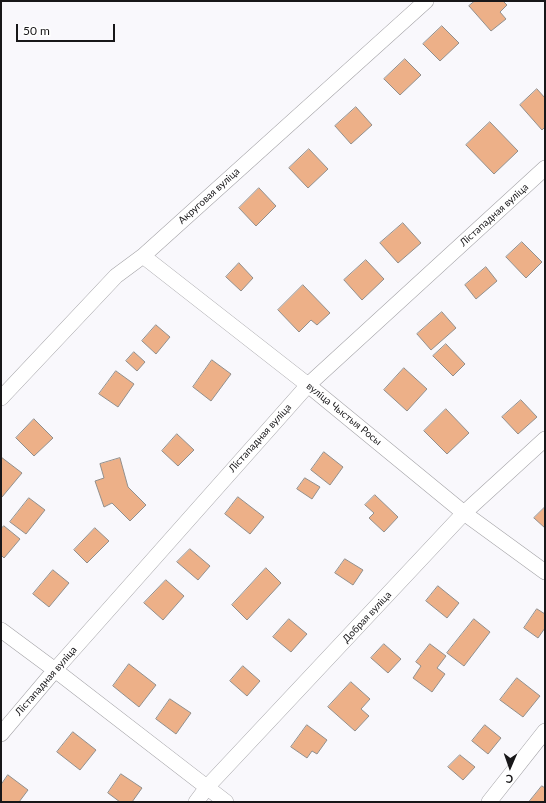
<!DOCTYPE html>
<html>
<head>
<meta charset="utf-8">
<style>
  body { margin:0 }
  #map { position:relative; width:546px; height:803px; overflow:hidden; background:#f9f8fc; font-family:Lato,sans-serif }
  canvas { display:block }
  .frame { position:absolute; inset:0; border:2px solid #181719; pointer-events:none }
  .north { position:absolute; left:490px; top:747px; width:40px; height:40px; -webkit-text-stroke:3px #fff; paint-order:stroke; rotate:182deg; font-size:11px; font-weight:700; line-height:16px; text-align:center; color:#181719 }
  .north::after { content:''; display:block; margin:auto; width:14px; height:18px; background:#181719; clip-path:polygon(50% 0,100% 100%,50% 72%,0 100%) }
  .scale { position:absolute; left:16px; top:24px; width:99px; height:18px; box-sizing:border-box; border:2px solid #181719; border-top:0; padding-left:5px; font-size:12px; line-height:14px; white-space:nowrap; color:#181719; -webkit-text-stroke:3px #fff; paint-order:stroke }
</style>
</head>
<body>
<div id="map">
<canvas width="546" height="803"></canvas>
<div class="frame"></div>
<div class="north">С</div>
<div class="scale">50 m</div>
</div>
<script>
const ctx = document.querySelector('canvas').getContext('2d');
ctx.lineJoin = 'round';
function fill(path, color) {
  ctx.fillStyle = color;
  ctx.fill(path, 'evenodd');
}
function trace(path, color, width, dash) {
  ctx.strokeStyle = color;
  ctx.lineWidth = width;
  ctx.lineCap = dash ? 'butt' : 'round';
  ctx.setLineDash(dash || []);
  ctx.stroke(path);
}
function label(font, color, halo, rows, align = 'center') {
  ctx.font = font + ' Lato,sans-serif';
  ctx.lineWidth = 3;
  ctx.setLineDash([]);
  ctx.textBaseline = 'middle';
  ctx.strokeStyle = halo;
  ctx.fillStyle = color;
  for (const [text, x, y, turn = 0] of rows) {
    ctx.save();
    ctx.translate(x, y);
    ctx.rotate((+turn || 0) * Math.PI / 180);
    ctx.textAlign = isNaN(turn) ? turn : align;
    if (halo) ctx.strokeText(text, 0, 0);
    ctx.fillText(text, 0, 0);
    ctx.restore();
  }
}
const building = new Path2D(`
  M475,1h28l4,4 -7,7 6,7 -15,12 -22,-25z
  M442,26l17,17 -19,18 -17,-17z
  M405,59l16,16 -21,20 -16,-16z
  M537,89l8,9v29l-3,3 -22,-25z
  M356,107l16,18 -21,19 -16,-18z
  M490,122l28,29 -24,23 -28,-29z
  M309,149l19,20 -20,19 -19,-20z
  M259,188l17,18 -20,20 -17,-18z
  M403,223l18,20 -23,20 -18,-20z
  M522,242l20,20 -16,16 -20,-21z
  M366,260l18,19 -22,21 -18,-20z
  M239,263l14,15 -12,13 -15,-14z
  M486,267l11,14 -21,18 -11,-14z
  M303,285l27,28 -13,12 -6,-5 -12,12 -21,-22z
  M442,312l14,16 -25,22 -14,-16z
  M156,325l14,12 -14,17 -14,-13z
  M446,344l19,20 -12,12 -20,-20z
  M134,352l11,10 -8,9 -11,-10z
  M212,360l19,14 -20,27 -18,-14z
  M404,368l23,21 -20,22 -23,-21z
  M116,371l18,13 -16,23 -19,-13z
  M521,400l16,17 -19,17 -16,-17z
  M446,409l23,24 -22,21 -23,-23z
  M34,419l19,19 -19,18 -18,-18z
  M177,434l17,16 -16,16 -16,-15z
  M324,452l19,15 -13,18 -19,-15z
  M1,457l21,16 -20,24h-1z
  M120,458l8,29 18,18 -16,16 -18,-18 -8,4 -9,-26 9,-3 -4,-14z
  M305,478l15,9 -8,12 -15,-10z
  M375,495l23,22 -14,15 -15,-14 5,-5 -9,-8z
  M238,497l26,20 -14,17 -25,-20z
  M29,498l16,12 -19,24 -16,-12z
  M545,507v21l-11,-10z
  M4,526l16,13 -16,19 -3,-3v-26z
  M95,528l14,13 -22,22 -13,-13z
  M190,549l20,17 -12,14 -21,-18z
  M345,559l18,11 -10,15 -18,-12z
  M266,568l15,15 -34,37 -15,-15z
  M53,570l16,13 -20,24 -16,-13z
  M166,580l18,16 -21,24 -19,-17z
  M438,586l21,17 -12,15 -21,-17z
  M537,609l8,5v14l-7,10 -14,-10z
  M289,619l18,15 -16,18 -18,-15z
  M474,619l16,13 -26,34 -17,-13z
  M384,644l17,15 -13,14 -17,-15z
  M430,644l16,12 -9,12 8,6 -13,18 -19,-14 8,-12 -5,-4z
  M129,664l27,21 -17,22 -26,-21z
  M243,666l17,15 -13,15 -17,-15z
  M517,678l23,18 -17,21 -23,-17z
  M351,682l19,17 -9,10 8,7 -14,15 -27,-24z
  M170,699l21,14 -15,21 -20,-15z
  M307,725l20,15 -10,14 -5,-3 -5,7 -16,-11z
  M485,725l16,13 -13,16 -16,-13z
  M73,732l23,18 -16,20 -23,-18z
  M460,755l15,12 -12,13 -15,-13z
  M121,774l21,14 -10,14h-12l-12,-9z
  M8,775l20,15 -9,12h-18v-17z
  M542,786l3,2v14h-16z`);
fill(building, '#edb088');
trace(building, '#928f8c', 1);
const minor = new Path2D(`
  M143,256l165,129 156,128 81,59
  M1,398l115,-122 27,-20 283,-255
  M1,630l54,40 171,132
  M1,734l54,-64 253,-285 237,-217
  M196,802l12,-16 256,-273 81,-74
  M489,802l56,-71`);
trace(minor, '#a4a3a7', 16);
trace(minor, '#fff', 15);
label('10px', '#181719', '#fff', [
  ["Акруговая вуліца",209,196,-42],
  ["Лістападная вуліца",494,215,-42],
  ["вуліца Чыстыя Росы",344,414,39],
  ["Лістападная вуліца",260,438,-48],
  ["Добрая вуліца",367,617,-47],
  ["Лістападная вуліца",46,681,-49]
]);
</script>
</body>
</html>
